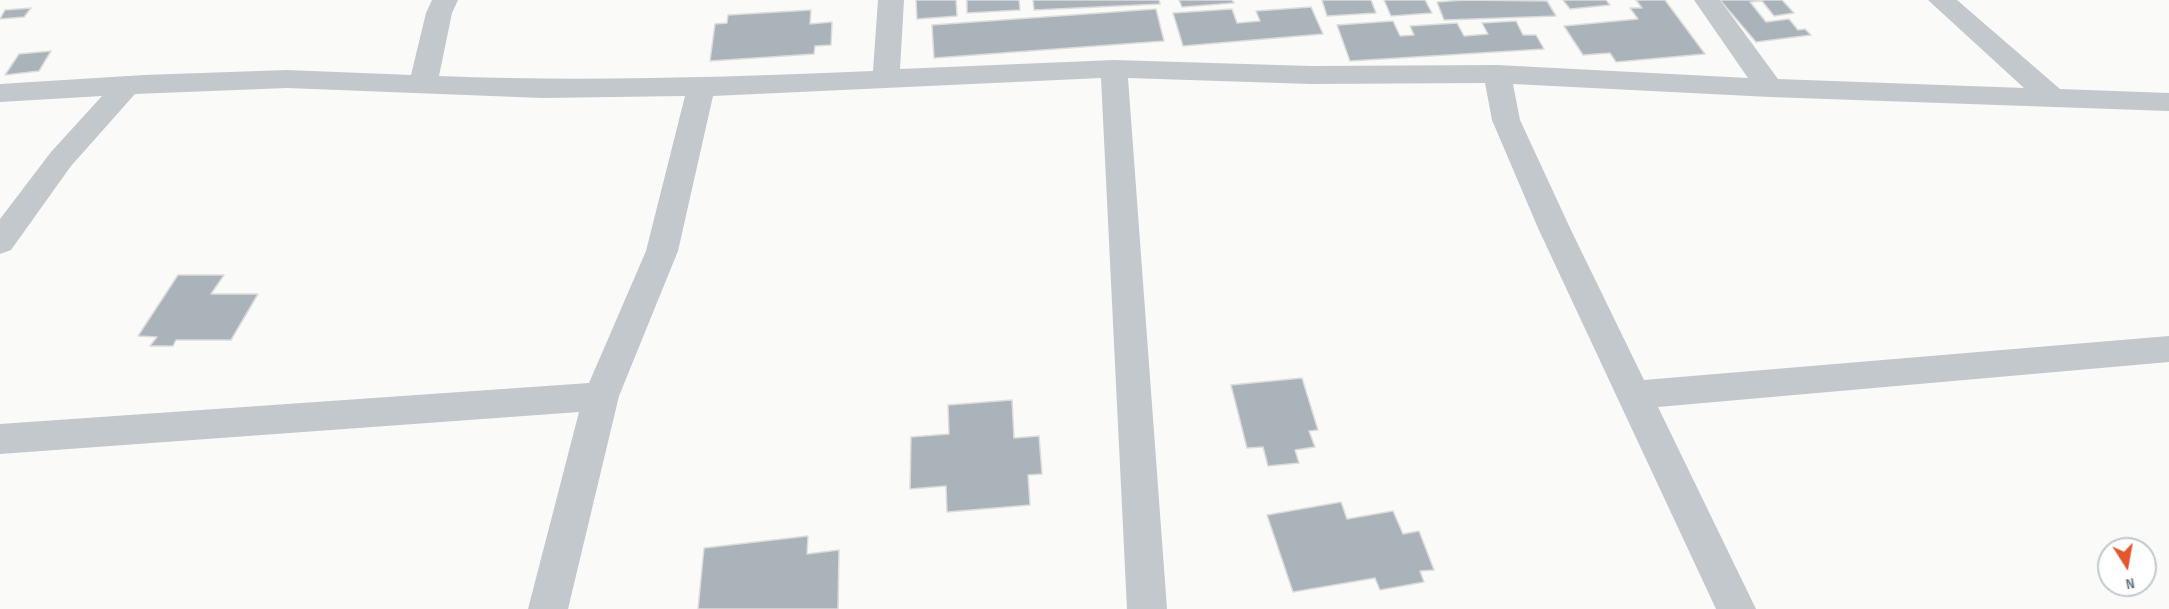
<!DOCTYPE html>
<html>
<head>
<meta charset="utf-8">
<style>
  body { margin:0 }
  #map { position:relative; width:2169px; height:609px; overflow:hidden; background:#fafaf8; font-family:"Sofia Sans Condensed",sans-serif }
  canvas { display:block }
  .north { position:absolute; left:2097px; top:537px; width:60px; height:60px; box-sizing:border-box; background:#fff; border:2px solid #c1c8cd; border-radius:50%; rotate:169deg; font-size:16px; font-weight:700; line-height:24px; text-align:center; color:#657683 }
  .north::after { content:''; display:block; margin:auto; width:21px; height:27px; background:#e4572e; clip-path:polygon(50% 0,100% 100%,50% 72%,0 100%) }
</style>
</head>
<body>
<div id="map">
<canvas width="2169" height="609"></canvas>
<div class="north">N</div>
</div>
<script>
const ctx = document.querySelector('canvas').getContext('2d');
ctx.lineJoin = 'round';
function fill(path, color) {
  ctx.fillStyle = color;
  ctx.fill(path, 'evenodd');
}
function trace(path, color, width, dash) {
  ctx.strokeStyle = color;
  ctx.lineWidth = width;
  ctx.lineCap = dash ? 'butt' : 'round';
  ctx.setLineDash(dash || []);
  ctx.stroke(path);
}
const building = new Path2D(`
  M916,0h40l1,16 -40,3z
  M967,0h52l1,10 -53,3z
  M1033,0h126l1,4 -126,6z
  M1179,0h53l2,3 -52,4z
  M1322,0h49l5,13 -49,3z
  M1384,0h41l7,13 -41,3z
  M1464,0l83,1 9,15 -112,4 -7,-18z
  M1563,0h43l4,5 -40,4z
  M1636,0h29l40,54 -89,8 -6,-9 -27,2 -19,-29 74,-7 -8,-11h12z
  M1720,0h62l12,13 -20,3 -12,-15 -12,1 16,20 23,-3 9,11 7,-1 6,6 -55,7z
  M1311,7l12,27 -140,12 -10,-33 59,-4 5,14 23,-2 -4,-10z
  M31,8l-7,9 -24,2 5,-9z
  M1156,9l8,32 -230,17 -2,-33z
  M811,10l-1,14 22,-2 -1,23 -16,1 -1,8 -104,7 5,-37 12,-1 1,-8z
  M1393,21l7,15 14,-1 -4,-9 47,-3 7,13 24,-2 -6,-11 34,-2 7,14h13l8,14 -194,12 -13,-36z
  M51,51l-12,20 -34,4 14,-21z
  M178,275h46l-13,19h47l-27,46h-55l-3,6h-23l7,-9 -19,-1z
  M1302,378l16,52 -9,1 6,16 -20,3 4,13 -31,3 -5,-19 -16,1 -16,-63z
  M1012,400l2,38 25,-2 3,38 -14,1 2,30 -83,7 -1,-26 -36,3 1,-52 38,-3 -1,-29z
  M1341,502l6,17 46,-8 10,23 16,-3 15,39 -14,1 4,11 -44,8 -5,-12 -82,14 -26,-77z
  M808,536l-1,18 32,-4 -1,59h-140l6,-61z`);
fill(building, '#aab3b9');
trace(building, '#dcdcda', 1.5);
fill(new Path2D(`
  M432,0h26l-6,13 -13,63c145,6 289,1 434,-5l5,-71h26l-4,69 214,-9 197,6 186,-1 251,13 -54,-78h26l58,79 246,9 -96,-88h29l103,89 109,4v18l-399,-14 -257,-13 7,36 50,108 74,152 525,-44v26l-511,45 98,202h-40l-178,-381 -46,-108 -7,-37 -174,1 -183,-6 39,531h-40l-26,-531 -388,18 -35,155 -59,145 -51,213h-40l51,-197 -579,42v-30l589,-41 57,-132 39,-155 -143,2 -255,-10 -152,6 -64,72 -60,84 -11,4v-35l51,-67 51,-56 -102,6v-18l144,-9 143,-5 124,5 15,-62z`), '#c3c8cc');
</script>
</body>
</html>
